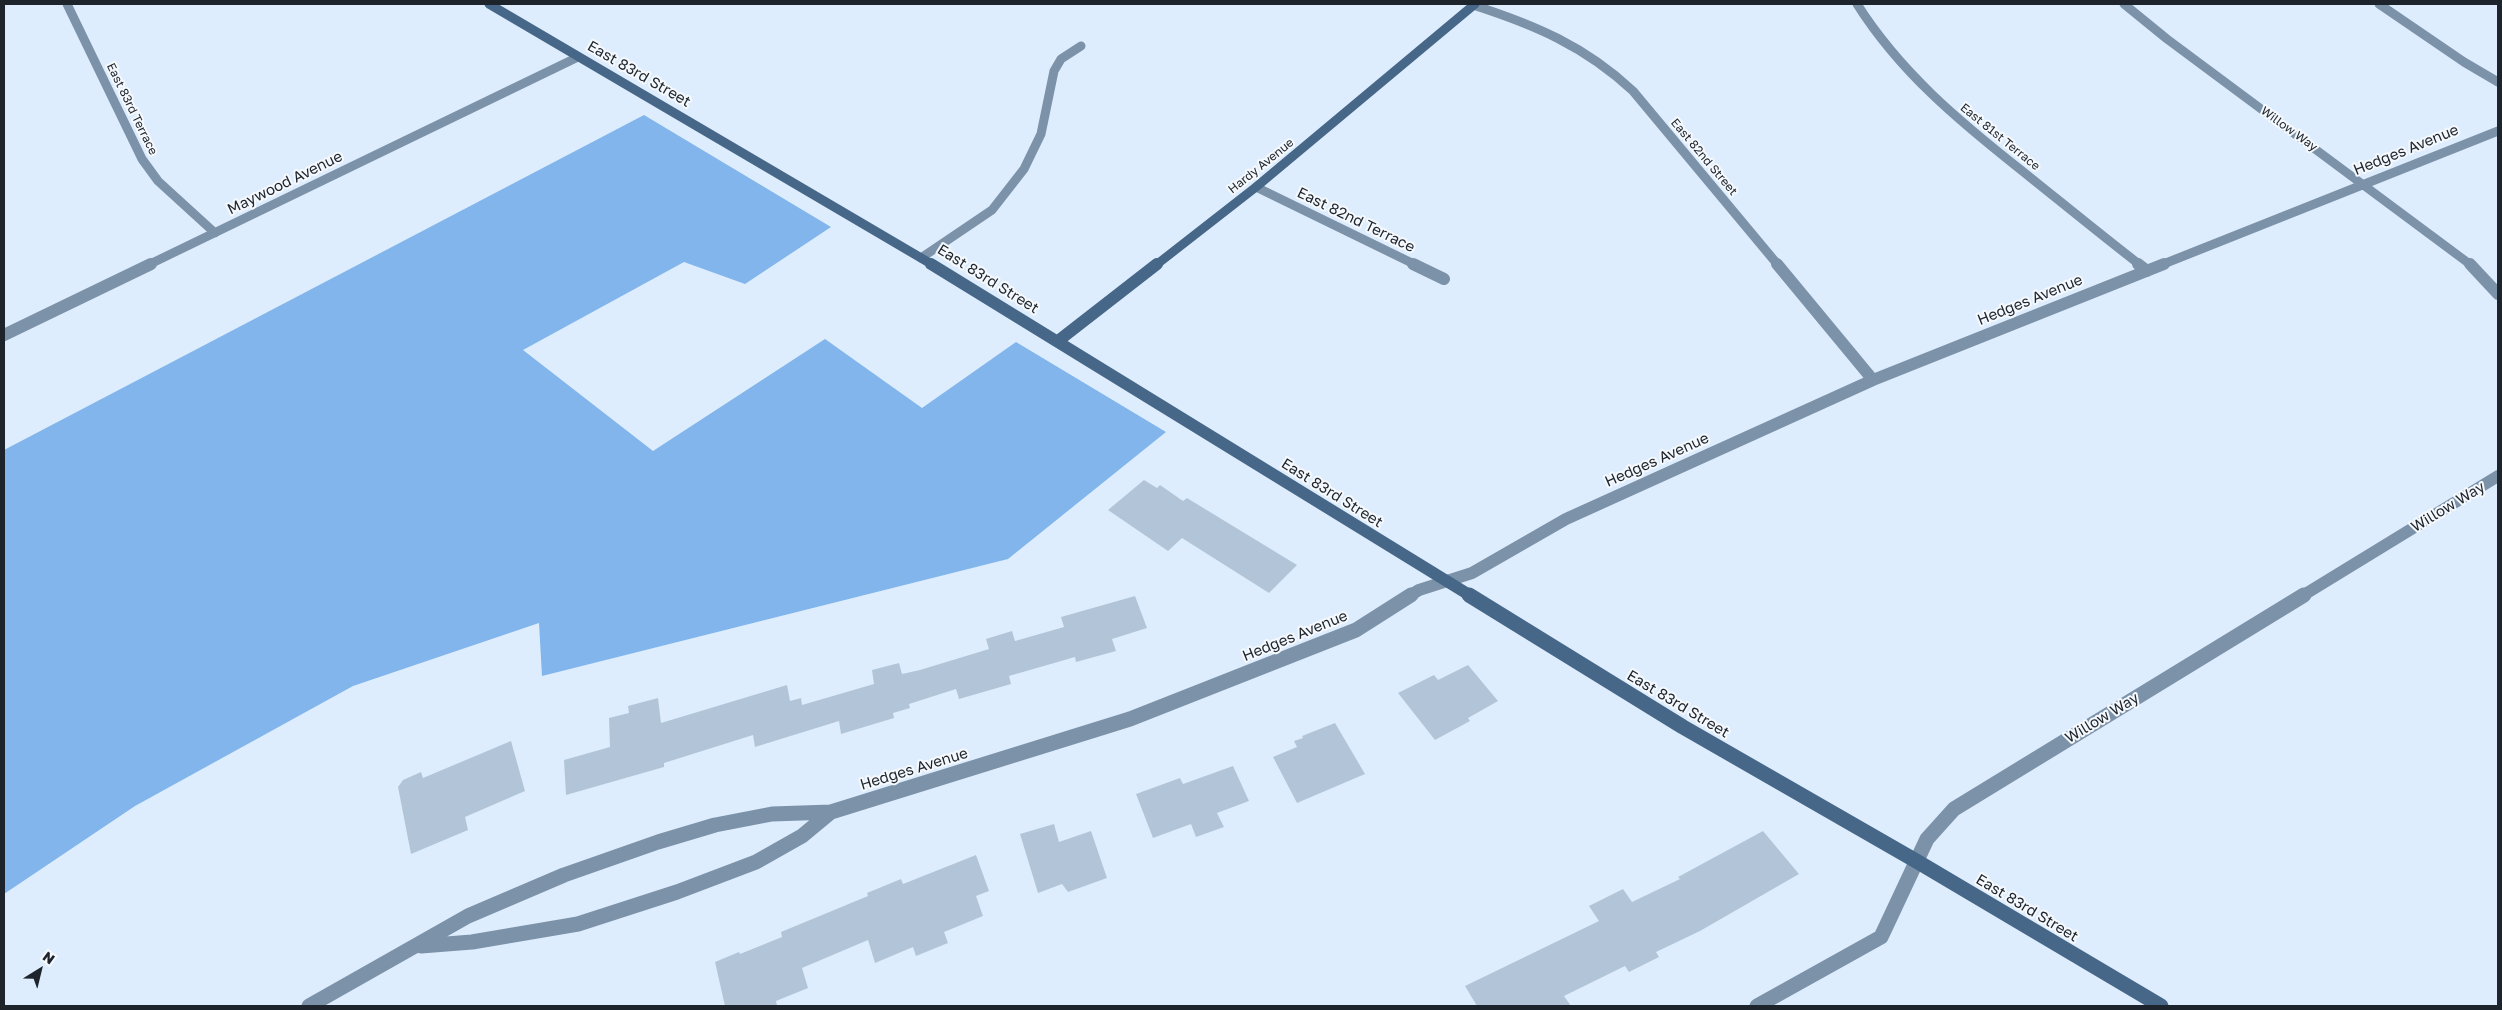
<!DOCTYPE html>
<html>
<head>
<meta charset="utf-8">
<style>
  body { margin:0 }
  #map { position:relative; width:2502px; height:1010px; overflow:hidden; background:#deedfd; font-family:"Golos Text",sans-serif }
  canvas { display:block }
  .frame { position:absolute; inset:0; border:5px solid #1d242c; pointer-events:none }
  .north { position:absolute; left:15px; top:945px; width:50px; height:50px; -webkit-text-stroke:4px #f5f9fd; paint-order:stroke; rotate:36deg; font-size:14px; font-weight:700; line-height:20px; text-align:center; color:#1d242c }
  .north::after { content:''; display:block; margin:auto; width:18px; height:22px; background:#1d242c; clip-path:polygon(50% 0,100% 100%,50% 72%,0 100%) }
</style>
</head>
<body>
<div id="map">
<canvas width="2502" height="1010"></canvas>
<div class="frame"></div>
<div class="north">N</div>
</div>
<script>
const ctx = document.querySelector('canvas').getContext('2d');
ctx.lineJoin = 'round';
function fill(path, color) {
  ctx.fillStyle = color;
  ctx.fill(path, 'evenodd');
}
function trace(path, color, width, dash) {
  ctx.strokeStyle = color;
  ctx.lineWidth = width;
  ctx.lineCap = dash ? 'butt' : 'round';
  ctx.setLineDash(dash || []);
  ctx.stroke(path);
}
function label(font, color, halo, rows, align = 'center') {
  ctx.font = font + ' "Golos Text",sans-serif';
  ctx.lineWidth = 4;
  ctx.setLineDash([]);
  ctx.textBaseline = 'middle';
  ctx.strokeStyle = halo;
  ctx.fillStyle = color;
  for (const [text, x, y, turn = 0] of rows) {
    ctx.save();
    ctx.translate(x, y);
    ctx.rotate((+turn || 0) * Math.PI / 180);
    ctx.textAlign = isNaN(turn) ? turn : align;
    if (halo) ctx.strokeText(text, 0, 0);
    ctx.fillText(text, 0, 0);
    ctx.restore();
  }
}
fill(new Path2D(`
  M644,115l187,112 -86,57 -61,-22 -161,88 130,101 172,-112 97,69 94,-66 150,90 -158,127 -466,117 -3,-53 -186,63 -218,120 -131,88v-444z`), '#81b5eb');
fill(new Path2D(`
  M1144,480l13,8 3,-3 23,16 4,-3 110,67 -28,28 -87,-55 -14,13 -60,-41z
  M1135,596l12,32 -35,11 4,12 -40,11 -1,-5 -66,19 2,8 -52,15 -3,-10 -47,15 1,4 -17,5 1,5 -53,16 -2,-13 -84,26 -2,-12 -89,28v4l-98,28 -2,-35 46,-13 -1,-29 20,-5 -1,-7 30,-8 3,25 126,-38 3,16 11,-3 1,7 72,-21 -2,-14 27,-7 3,11 18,-4 69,-21 -3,-10 26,-8 3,10 49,-14 -3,-10z
  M1468,665l30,36 -30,17 2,3 -35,19 -37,-47 36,-18 4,5z
  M1335,723l30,51 -68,29 -24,-46 24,-10 -3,-6 9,-3 -1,-2z
  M511,741l14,50 -60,26 3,13 -57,24 -13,-67 5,-7 18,-8 2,6z
  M1233,766l16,35 -32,12 7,14 -28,10 -5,-13 -38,14 -17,-44 44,-16 3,6z
  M1054,824l5,18 32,-11 16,47 -39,14 -6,-8 -24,9 -18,-59z
  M1763,831l36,43 -99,57 -44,21 3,5 -30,15 -4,-6 -61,30 7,10h-94l-12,-20 134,-65 -10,-15 34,-17 9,13 48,-23 -2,-2z
  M976,855l13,36 -13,5 7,20 -39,16 4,11 -32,13 -3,-9 -38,16 -7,-23 -66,28 6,20 -32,13 1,5h-52l-10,-44 24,-10 1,2 42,-17 -1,-5 87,-36 -1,-3 34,-14 2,5z`), '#b2c5d8');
trace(new Path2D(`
  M67,4l75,155 16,22 57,52
  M1857,4c43,68 102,117 164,166 40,32 79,64 119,95
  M2124,4l43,35 304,226
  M2379,4l85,58 34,20
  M1473,5c62,20 112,41 160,86l145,174
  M1256,187l160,78
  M921,258l71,-48 32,-41 17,-35 13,-63 7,-12 20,-13
  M148,265l430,-208
  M2161,265l337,-134`), '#7c92a9', 9);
trace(new Path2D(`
  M1413,264l31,15
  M1777,264l96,116
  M2138,264l9,7
  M2470,264l28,30
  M4,335l147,-71
  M1409,596l10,-6 53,-17 94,-54 307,-139 291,-116
  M2302,596l196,-120`), '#7c92a9', 12);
trace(new Path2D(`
  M421,946l51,-4 106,-18 99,-32 79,-30 46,-26 29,-24
  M309,1006l159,-90 96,-41 94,-33 57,-17 57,-11 59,-2 299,-93 226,-89 55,-35
  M1757,1006l124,-69 46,-98 27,-30 350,-214`), '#7c92a9', 15);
trace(new Path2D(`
  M489,4l444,261
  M1156,265l100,-78 219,-183`), '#466788', 9);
trace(new Path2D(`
  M931,264l540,332
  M1058,341l99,-77`), '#466788', 12);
trace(new Path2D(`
  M1469,595l214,132 235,135 243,144`), '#466788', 15);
label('12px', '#1d242c', '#f5f9fd', [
  ["East 83rd Terrace",132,109,64],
  ["Willow Way",2289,129,36],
  ["East 81st Terrace",2000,137,39],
  ["East 82nd Street",1704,157,50],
  ["Hardy Avenue",1261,166,-39]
]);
label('15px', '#1d242c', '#f5f9fd', [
  ["East 83rd Street",639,74,30],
  ["Hedges Avenue",2406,150,-22],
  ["Maywood Avenue",285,183,-26],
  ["East 82nd Terrace",1356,220,26],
  ["East 83rd Street",988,279,32],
  ["Hedges Avenue",2030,300,-22],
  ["Hedges Avenue",1657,460,-24],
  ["East 83rd Street",1332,493,32],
  ["Willow Way",2448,507,-31],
  ["Hedges Avenue",1295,636,-22],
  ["East 83rd Street",1678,704,31],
  ["Willow Way",2102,718,-31],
  ["Hedges Avenue",914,769,-17],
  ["East 83rd Street",2027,908,31]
]);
</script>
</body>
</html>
